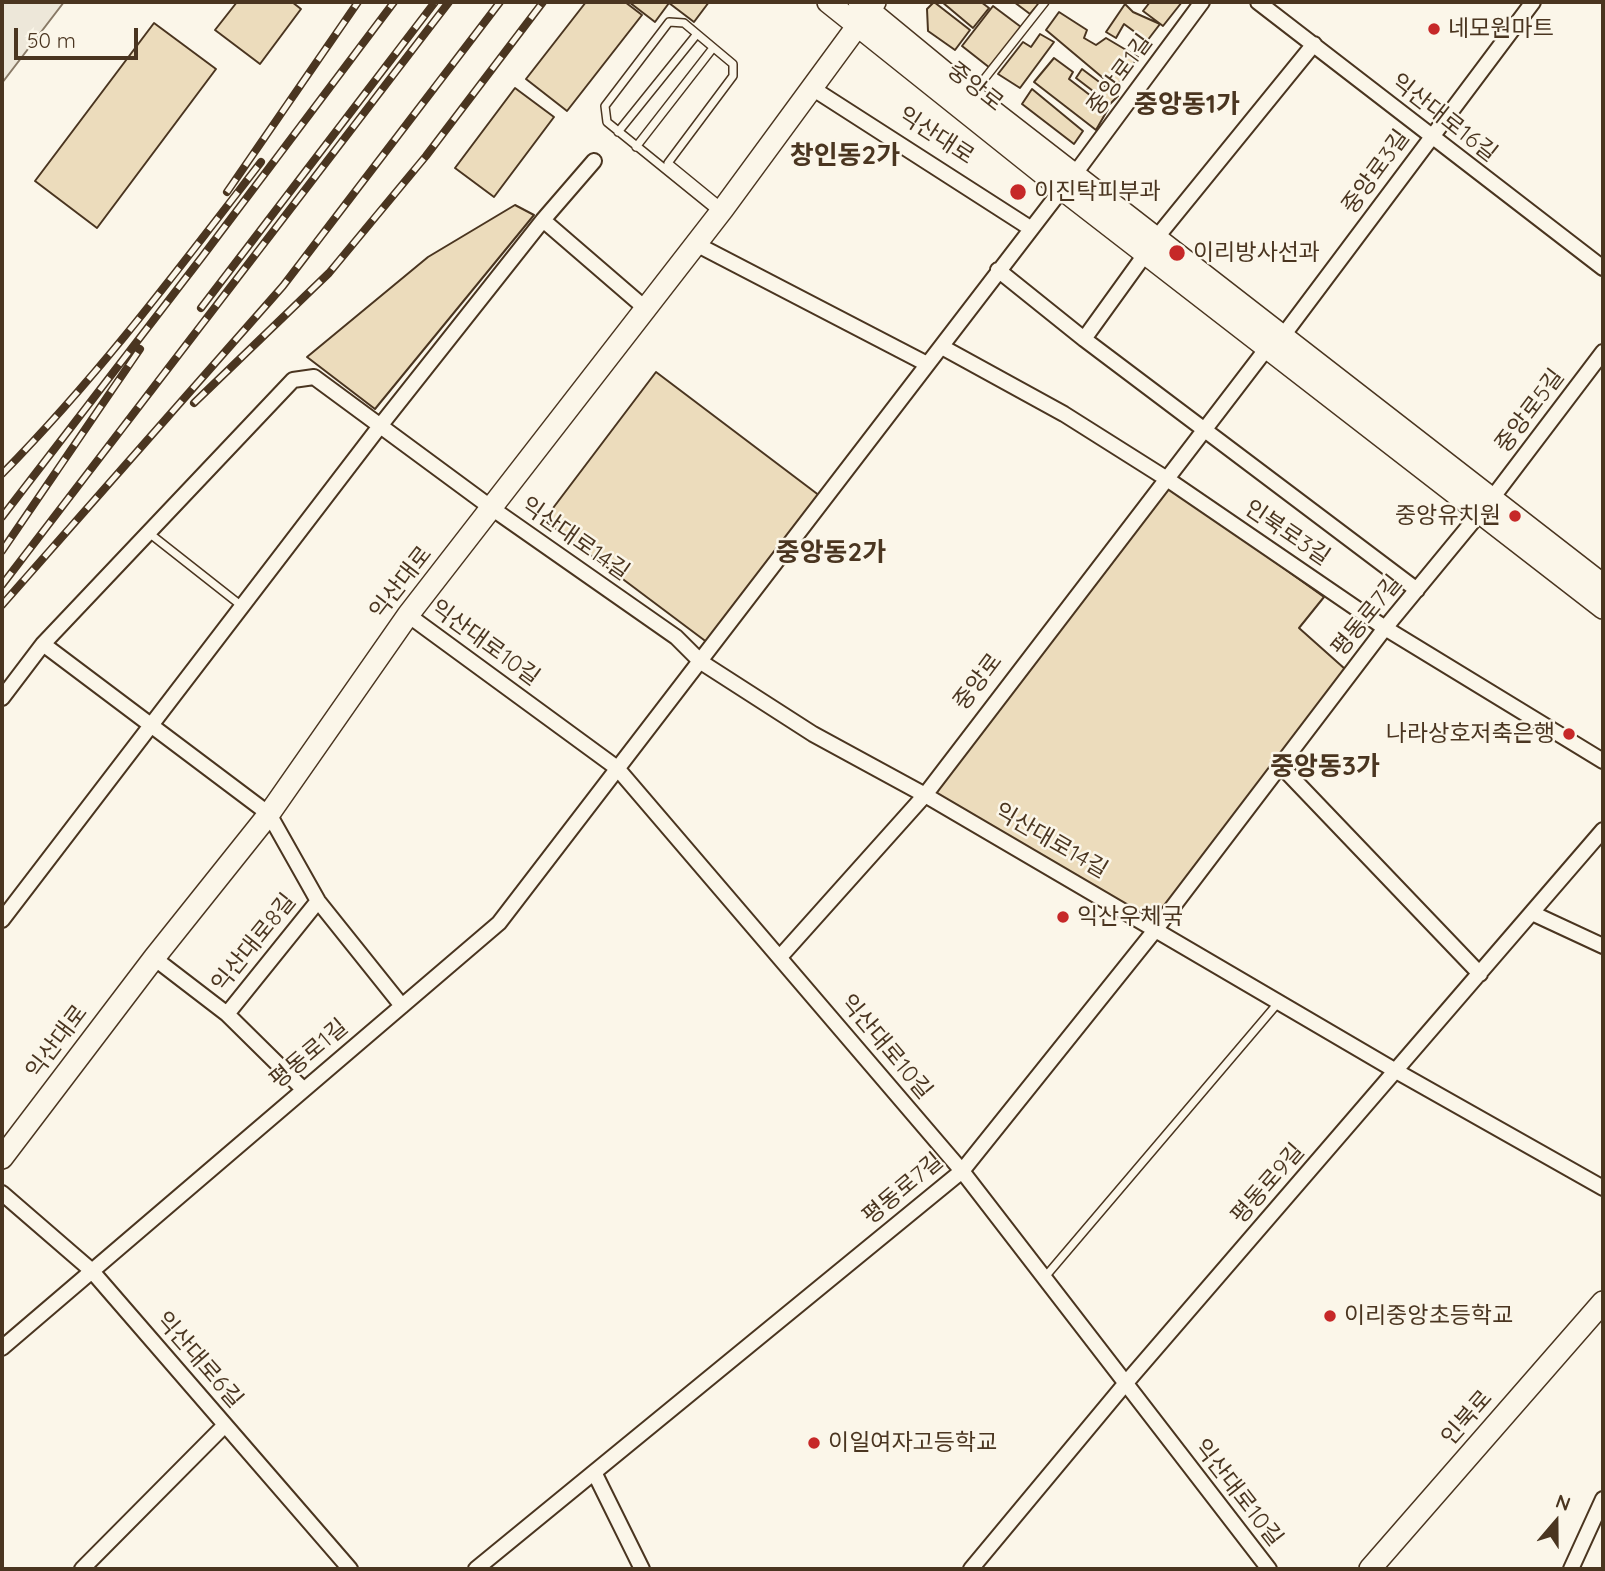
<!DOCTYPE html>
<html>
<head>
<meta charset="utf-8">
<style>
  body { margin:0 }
  #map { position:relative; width:1605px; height:1571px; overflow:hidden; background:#fbf6e9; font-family:Quicksand,sans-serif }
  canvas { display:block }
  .frame { position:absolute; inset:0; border:4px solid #4a3520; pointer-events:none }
  .north { position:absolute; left:1521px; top:1487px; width:70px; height:70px; -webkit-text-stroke:5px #fbf6e9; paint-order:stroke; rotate:20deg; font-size:19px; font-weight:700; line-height:28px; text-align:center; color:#4a3520 }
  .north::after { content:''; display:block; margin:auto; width:24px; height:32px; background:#4a3520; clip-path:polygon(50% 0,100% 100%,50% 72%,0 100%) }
  .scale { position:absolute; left:14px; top:28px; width:124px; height:32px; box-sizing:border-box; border:4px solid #4a3520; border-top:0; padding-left:9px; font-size:21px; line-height:24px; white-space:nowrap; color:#4a3520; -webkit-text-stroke:5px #fbf6e9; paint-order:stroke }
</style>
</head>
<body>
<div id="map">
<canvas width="1605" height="1571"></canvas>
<div class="frame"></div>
<div class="north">N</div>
<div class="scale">50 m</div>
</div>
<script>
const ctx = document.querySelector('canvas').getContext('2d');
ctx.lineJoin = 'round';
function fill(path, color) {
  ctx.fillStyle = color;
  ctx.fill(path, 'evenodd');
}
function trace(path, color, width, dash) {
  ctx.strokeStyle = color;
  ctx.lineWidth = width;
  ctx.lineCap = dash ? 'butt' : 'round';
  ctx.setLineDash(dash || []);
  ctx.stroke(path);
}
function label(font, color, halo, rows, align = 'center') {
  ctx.font = font + ' Quicksand,"Noto Sans KR",sans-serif';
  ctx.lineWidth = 5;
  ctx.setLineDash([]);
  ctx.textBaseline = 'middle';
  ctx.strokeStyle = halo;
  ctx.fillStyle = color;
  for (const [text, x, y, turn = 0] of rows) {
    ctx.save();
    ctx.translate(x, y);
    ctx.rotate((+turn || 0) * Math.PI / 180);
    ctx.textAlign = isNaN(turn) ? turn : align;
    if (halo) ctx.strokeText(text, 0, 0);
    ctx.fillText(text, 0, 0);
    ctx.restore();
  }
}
const parking = new Path2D(`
  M2,2h62l-62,81z`);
fill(parking, '#ede7d9');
trace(parking, '#887966', 2);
const building = new Path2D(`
  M237,2h55l9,7 -41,55 -45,-34z
  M586,2h39l17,13 -75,96 -41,-32z
  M629,2h80l-15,20 -25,-19 -14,19z
  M934,2l36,28 -15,20 -27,-19 -1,-22z
  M942,2h39l8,6 -16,20z
  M1014,2h26l-10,12z
  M1150,2h32l-19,24 -20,-15z
  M1125,4l8,8 27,12 -13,17 -23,-17 -8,14 -10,-6z
  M993,6l28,21 -31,41 -28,-22z
  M1059,12l28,18 -3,8 12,7 10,-7 32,19 -23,31 -69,-58z
  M154,23l62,46 -119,159 -62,-47z
  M1040,34l14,8 -34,46 -22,-14 25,-32 8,5z
  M1054,58l19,14 -4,7 39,30 -12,21 -62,-48z
  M1082,69l36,27 -8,8 -34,-26z
  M515,88l39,29 -60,80 -39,-29z
  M1032,89l51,42 -9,13 -52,-40z
  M515,205l19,10 -159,194 -68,-52 121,-100z
  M656,372l164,124 -112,147 -164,-123z
  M1169,486l155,111 -25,31 46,41 -191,252 -221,-128z`);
fill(building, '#ecdcbc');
trace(building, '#4a3520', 2);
const lane = new Path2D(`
  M974,92l71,-90
  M618,132l79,-98
  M636,147l77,-99
  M718,212l-111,-90 -2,-16 64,-84 15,1 49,41v12l-65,87 55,45
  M149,533l94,74
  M1045,1277l233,-274`);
const street = new Path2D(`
  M1258,2l345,266
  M812,88l218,140
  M1074,175l128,-173
  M543,220l102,88
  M1157,237l157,-193
  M696,244l231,120
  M998,270l86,69 333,251
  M1282,337l251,-335
  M1084,339l62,-86
  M942,347l122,67 103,65 218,149 218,133
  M408,615l209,153 345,403 307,398
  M43,644l226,170 49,87 84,105
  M2,698l41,-54 250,-264 21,-3 179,132 183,128 25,25 112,72 112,61 471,276 207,117
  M1281,766l199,208
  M1532,913l71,33
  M2,920l378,-494 163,-206 51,-59
  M780,957l145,-162 342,-447
  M154,958l73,56 75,74
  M227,1014l91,-113
  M2,1193l89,77 259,299
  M2,1348l497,-425 563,-734
  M595,1474l47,95
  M82,1569l143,-144
  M476,1569l486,-398 194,-242 229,-301 108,-131 110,-145
  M971,1569l154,-185 478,-554
  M1571,1569l32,-70`);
const secondary = new Path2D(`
  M828,2l234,187 541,419
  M859,2l113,93 631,490
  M2,1158l152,-200 115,-144 139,-199 315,-406 152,-207
  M1370,1569l233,-267`);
trace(lane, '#4a3520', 10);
trace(street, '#4a3520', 18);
trace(secondary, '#4a3520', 24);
trace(lane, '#fbf6e9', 7);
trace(street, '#fbf6e9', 14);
trace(secondary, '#fbf6e9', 21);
const rail = new Path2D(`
  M227,192l131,-190
  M201,308l234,-306
  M194,403l135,-130 97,-117 117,-154
  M2,474c97,-99 175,-203 259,-312
  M2,517l200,-260 192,-255
  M2,551l138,-202
  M2,585l447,-583
  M2,605l281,-319 217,-284`);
trace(rail, '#4a3520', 8);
trace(rail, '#fbf6e9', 5, [16]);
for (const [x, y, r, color] of [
  [1434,29,7,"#c62828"],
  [1018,192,9,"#c62828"],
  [1177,253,9,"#c62828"],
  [1515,516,7,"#c62828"],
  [1569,734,7,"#c62828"],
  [1063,917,7,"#c62828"],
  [1330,1316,7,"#c62828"],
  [814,1443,7,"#c62828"]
]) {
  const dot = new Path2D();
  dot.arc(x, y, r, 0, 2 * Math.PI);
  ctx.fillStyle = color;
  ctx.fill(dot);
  trace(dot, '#fbf6e9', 2.5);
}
label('23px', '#4a3520', '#fbf6e9', [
  ["네모원마트",1448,29],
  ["이진탁피부과",1034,192],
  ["이리방사선과",1193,253],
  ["중앙유치원",1501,516,"right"],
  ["나라상호저축은행",1555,734,"right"],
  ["익산우체국",1077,917],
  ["이리중앙초등학교",1344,1316],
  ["이일여자고등학교",828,1443]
], 'left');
label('23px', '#4a3520', '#fbf6e9', [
  ["중앙로1길",1120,75,-54],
  ["중앙로",975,87,38],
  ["익산대로16길",1444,118,38],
  ["익산대로",936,136,33],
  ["중앙로3길",1376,172,-54],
  ["중앙로5길",1530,411,-53],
  ["인북로3길",1287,533,34],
  ["익산대로14길",575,539,35],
  ["익산대로",401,583,-52],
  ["평동로7길",1367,616,-51],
  ["익산대로10길",485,643,36],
  ["중앙로",978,682,-53],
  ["익산대로14길",1051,841,30],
  ["익산대로8길",254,943,-51],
  ["익산대로",57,1042,-53],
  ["익산대로10길",886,1047,50],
  ["평동로1길",309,1054,-40],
  ["평동로9길",1268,1184,-49],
  ["평동로7길",903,1189,-40],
  ["익산대로6길",199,1360,49],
  ["인북로",1467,1418,-49],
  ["익산대로10길",1238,1493,52]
]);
label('bold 26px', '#4a3520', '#fbf6e9', [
  ["중앙동1가",1187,105],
  ["창인동2가",845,156],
  ["중앙동2가",831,553],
  ["중앙동3가",1325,767]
]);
</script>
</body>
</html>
